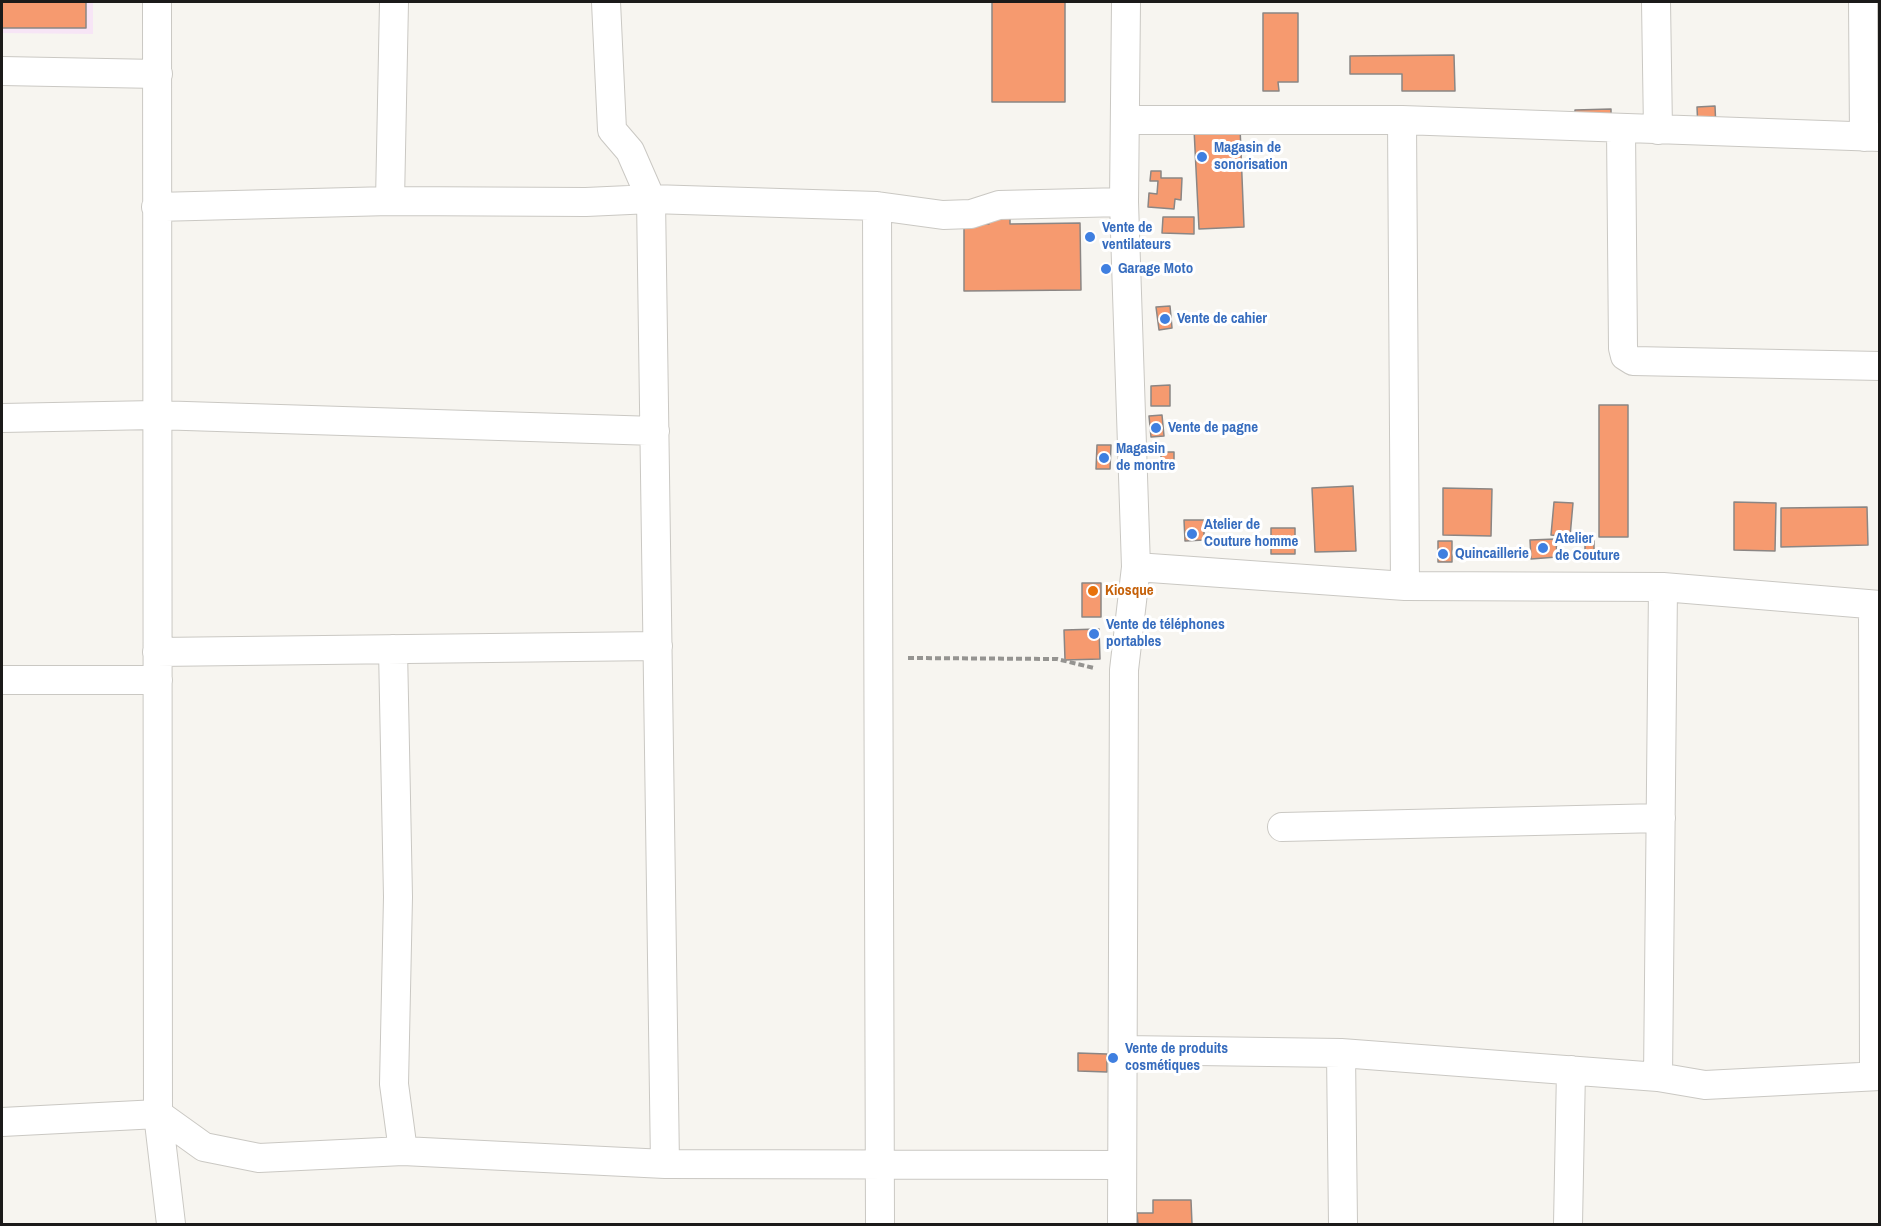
<!DOCTYPE html>
<html>
<head>
<meta charset="utf-8">
<style>
  body { margin:0 }
  #map { position:relative; width:1881px; height:1226px; overflow:hidden; background:#f7f5f0; font-family:"Archivo Narrow",sans-serif }
  canvas { display:block }
  .frame { position:absolute; inset:0; border:3px solid #1b1a19; pointer-events:none }
</style>
</head>
<body>
<div id="map">
<canvas width="1881" height="1226"></canvas>
<div class="frame"></div>
</div>
<script>
const ctx = document.querySelector('canvas').getContext('2d');
ctx.lineJoin = 'round';
function fill(path, color) {
  ctx.fillStyle = color;
  ctx.fill(path, 'evenodd');
}
function trace(path, color, width, dash) {
  ctx.strokeStyle = color;
  ctx.lineWidth = width;
  ctx.lineCap = dash ? 'butt' : 'round';
  ctx.setLineDash(dash || []);
  ctx.stroke(path);
}
function label(font, color, halo, rows, align = 'center') {
  ctx.font = font + ' "Archivo Narrow",sans-serif';
  ctx.lineWidth = 6;
  ctx.setLineDash([]);
  ctx.textBaseline = 'middle';
  ctx.strokeStyle = halo;
  ctx.fillStyle = color;
  for (const [text, x, y, turn = 0] of rows) {
    ctx.save();
    ctx.translate(x, y);
    ctx.rotate((+turn || 0) * Math.PI / 180);
    ctx.textAlign = isNaN(turn) ? turn : align;
    if (halo) ctx.strokeText(text, 0, 0);
    ctx.fillText(text, 0, 0);
    ctx.restore();
  }
}
fill(new Path2D(`
  M2,2h91v32l-91,-1z`), '#f7e5f6');
const building = new Path2D(`
  M2,2h84v26h-84z
  M992,2h73v100h-73z
  M1263,13h35v69h-20l1,9h-16z
  M1454,55l1,36h-53v-17h-52v-18z
  M1715,106l1,23h-18l-1,-22z
  M1611,109v14l-36,1v-14z
  M1240,127l4,100 -45,2 -5,-100z
  M1151,171h10v7h21l-1,22 -6,-1 -1,10 -26,-2 1,-14 8,1 1,-13h-8z
  M989,211h21v13l70,-1 1,67 -117,1v-67h25z
  M1163,217h31v17l-32,-1z
  M1170,306l2,22 -13,2 -3,-23z
  M1170,385v21h-19v-20z
  M1599,405h29v132h-29z
  M1162,415l2,21 -13,1 -2,-21z
  M1097,445h14l-1,24h-14z
  M1161,452h13v14h-13z
  M1353,486l3,65 -41,1 -3,-64z
  M1443,488l49,1 -1,47 -48,-1z
  M1554,502l19,1 -3,34 -19,-2z
  M1734,502l42,1 -1,48 -41,-1z
  M1867,507l1,38 -87,2v-39z
  M1184,520h20v20l-19,1z
  M1271,528h24v26h-24z
  M1556,539l1,18 -26,2 -1,-19z
  M1438,541h14v21h-14z
  M1585,541h9v16h-9z
  M1082,583h19v34h-19z
  M1099,629l1,30 -35,1 -1,-30z
  M1078,1053l29,1v18l-29,-1z
  M1153,1200h38l1,24h-54l-1,-11h16z`);
fill(building, '#f69a6f');
trace(building, '#8b8684', 1.5);
const minor = new Path2D(`
  M157,2l1,1112 13,110
  M606,2l6,128 18,21 21,48 14,965
  M1656,2l2,128
  M1863,2l1,135
  M2,71l156,3
  M1126,120h276l478,17
  M1402,120l3,466
  M1621,129l2,219 2,8 8,5 247,5
  M390,201l4,-199
  M877,206l3,1018
  M156,207l234,-6 196,1 65,-3 226,7 66,9 28,-1 28,-9 125,-3
  M2,418l153,-3 500,16
  M1136,567l269,19 258,1 217,18
  M1873,605l1,471
  M393,649l5,248 -4,187 9,67
  M157,652l501,-6
  M2,680h156
  M1282,827l379,-9
  M1124,1050l217,3 317,24 47,8 175,-9
  M1341,1053l2,171
  M1658,1077l5,-490
  M2,1122l156,-8 46,33 55,11 144,-7 262,13 456,1
  M1122,1224l2,-554 12,-103 -12,-365 2,-200
  M1568,1224l3,-154`);
trace(minor, '#cac8c3', 30);
trace(new Path2D(`
  M908,658l149,1 37,9`), '#959491', 4, [6, 3]);
trace(minor, '#fff', 28);
for (const [x, y, r, color] of [
  [1202,157,6,"#3f7fe0"],
  [1090,237,6,"#3f7fe0"],
  [1106,269,6,"#3f7fe0"],
  [1165,319,6,"#3f7fe0"],
  [1156,428,6,"#3f7fe0"],
  [1104,458,6,"#3f7fe0"],
  [1192,534,6,"#3f7fe0"],
  [1543,548,6,"#3f7fe0"],
  [1443,554,6,"#3f7fe0"],
  [1093,591,6,"#e8710a"],
  [1094,634,6,"#3f7fe0"],
  [1113,1058,6,"#3f7fe0"]
]) {
  const dot = new Path2D();
  dot.arc(x, y, r, 0, 2 * Math.PI);
  ctx.fillStyle = color;
  ctx.fill(dot);
  trace(dot, '#fff', 2);
}
label('bold 15px', '#366cbe', '#fff', [
  ["Magasin de",1214,148],
  ["sonorisation",1214,165],
  ["Vente de",1102,228],
  ["ventilateurs",1102,245],
  ["Garage Moto",1118,269],
  ["Vente de cahier",1177,319],
  ["Vente de pagne",1168,428],
  ["Magasin",1116,449],
  ["de montre",1116,466],
  ["Atelier de",1204,525],
  ["Couture homme",1204,542],
  ["Atelier",1555,539],
  ["de Couture",1555,556],
  ["Quincaillerie",1455,554],
  ["Vente de téléphones",1106,625],
  ["portables",1106,642],
  ["Vente de produits",1125,1049],
  ["cosmétiques",1125,1066]
], 'left');
label('bold 15px', '#c56008', '#fff', [
  ["Kiosque",1105,591]
], 'left');
</script>
</body>
</html>
